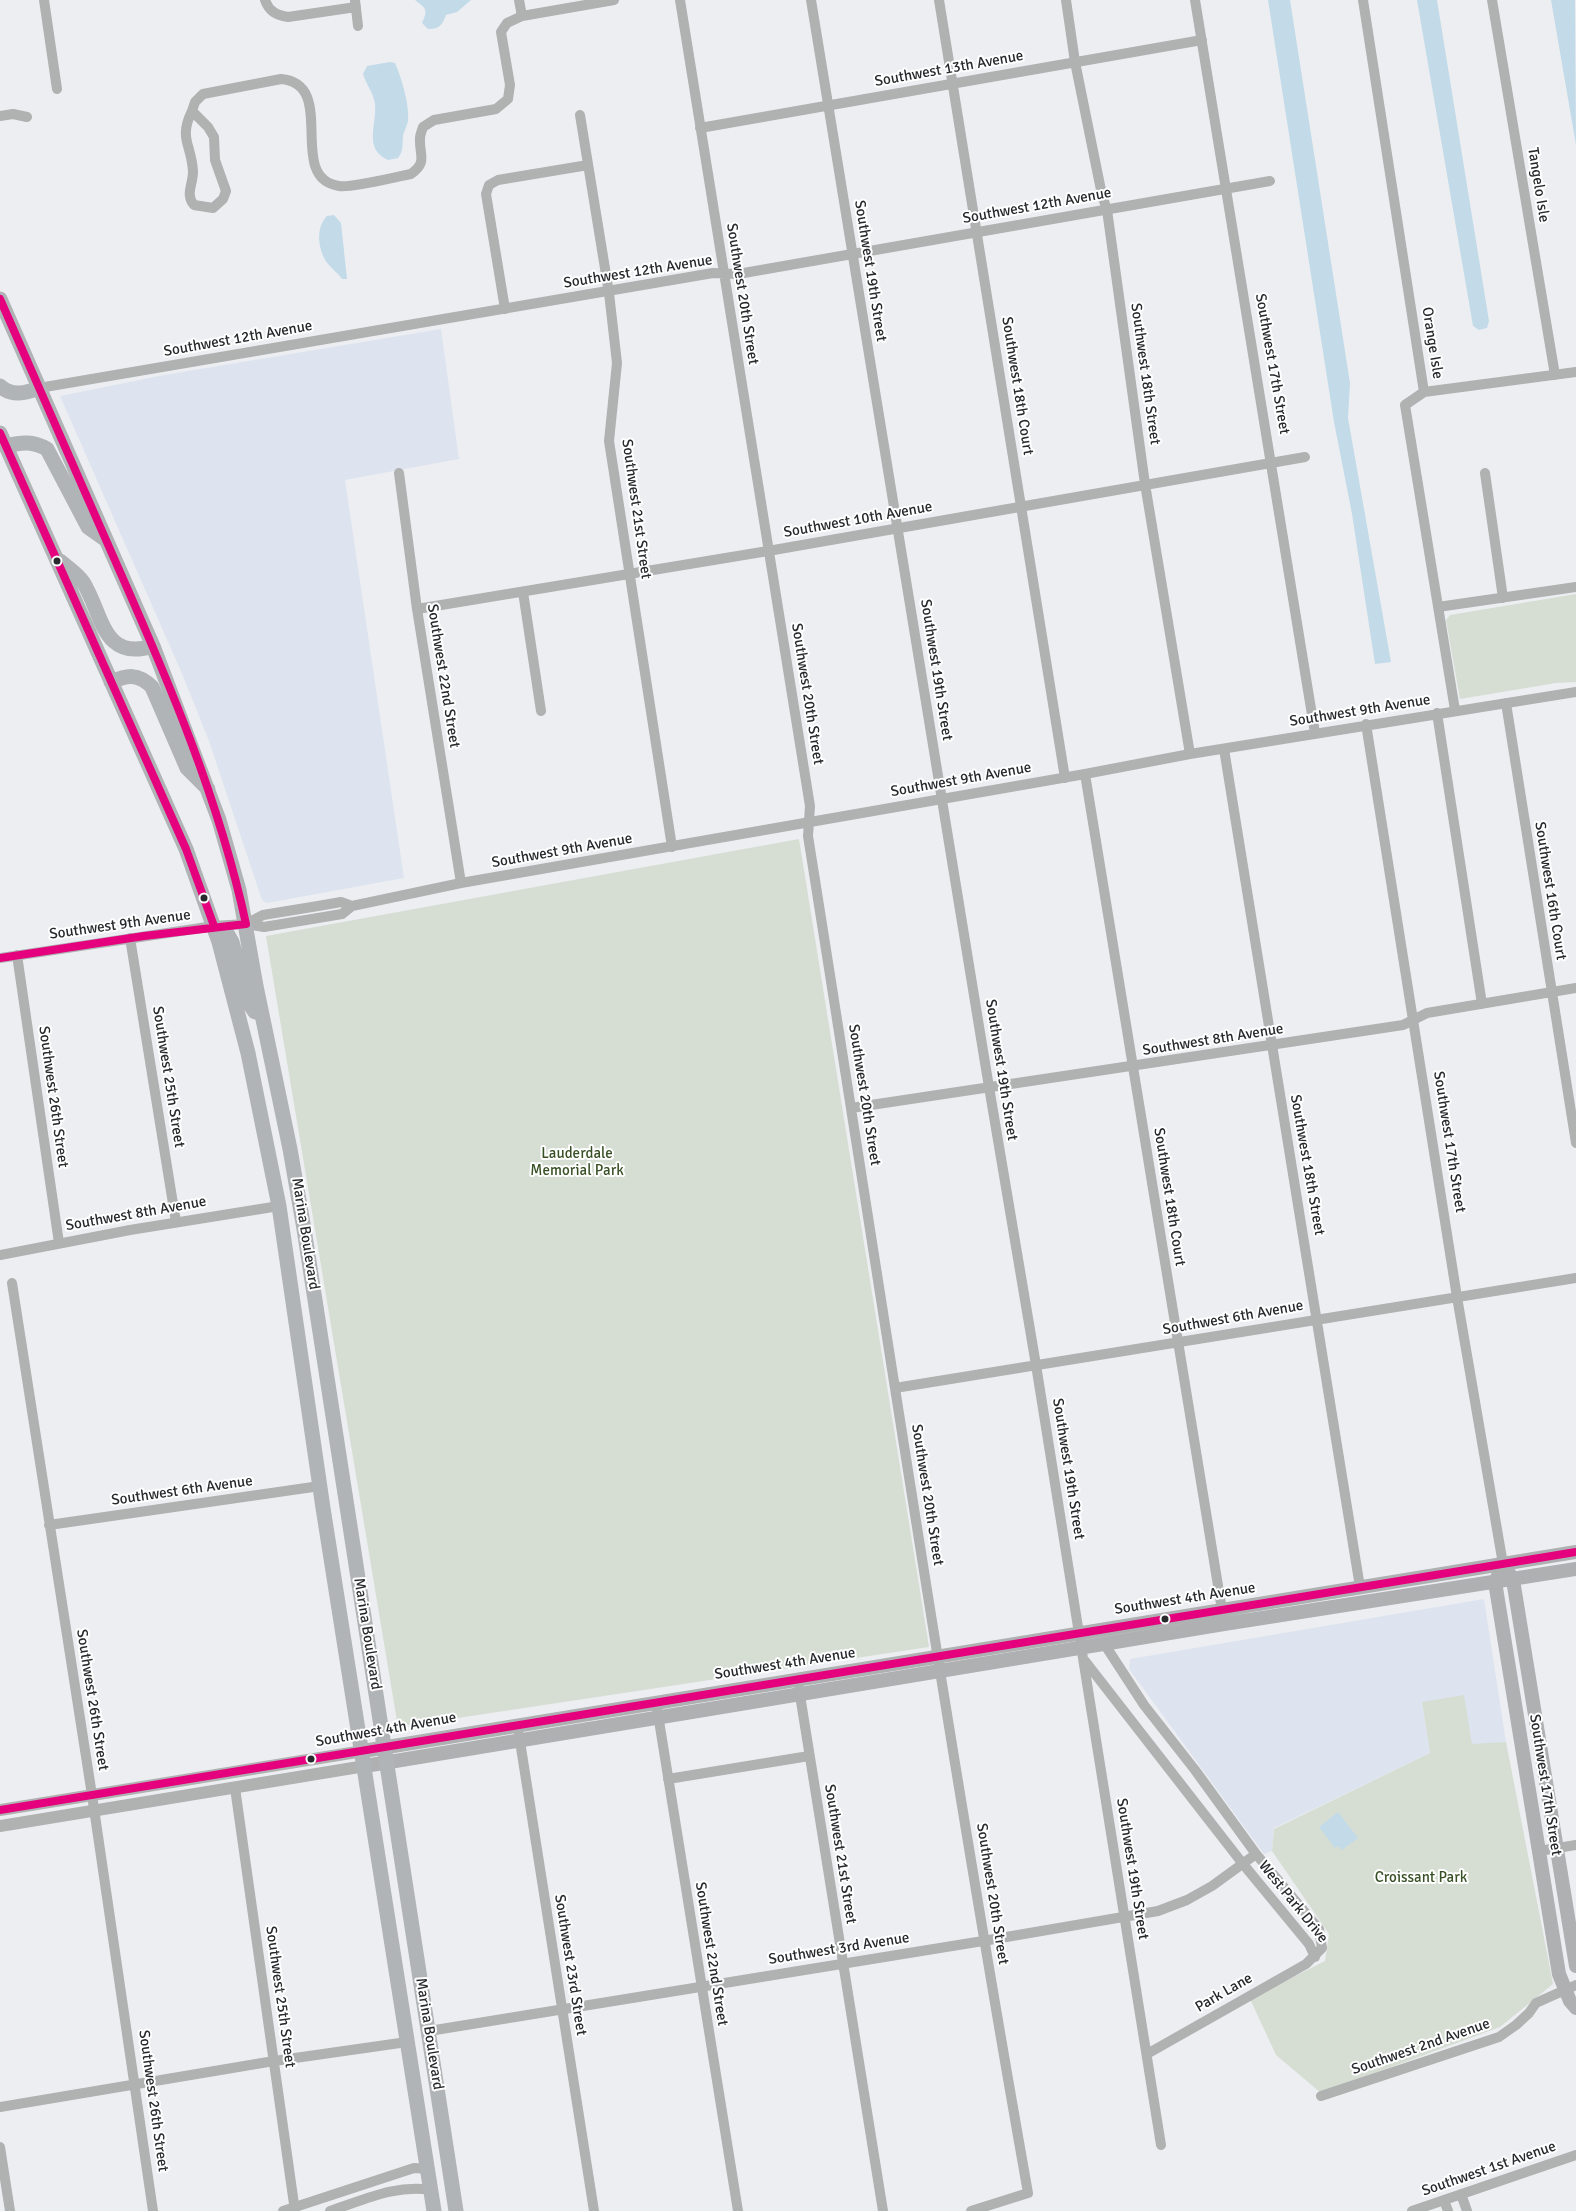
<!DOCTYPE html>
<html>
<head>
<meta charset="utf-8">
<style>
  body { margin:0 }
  canvas { display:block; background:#eceef2 }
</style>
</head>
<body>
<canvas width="1576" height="2211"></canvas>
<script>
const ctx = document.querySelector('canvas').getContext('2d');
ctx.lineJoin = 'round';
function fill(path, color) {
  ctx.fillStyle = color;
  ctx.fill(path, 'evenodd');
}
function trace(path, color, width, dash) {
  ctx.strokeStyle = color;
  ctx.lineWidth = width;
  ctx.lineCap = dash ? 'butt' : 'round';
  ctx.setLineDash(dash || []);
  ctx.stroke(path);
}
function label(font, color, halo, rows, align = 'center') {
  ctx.font = font + ' Signika,sans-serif';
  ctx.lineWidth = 4;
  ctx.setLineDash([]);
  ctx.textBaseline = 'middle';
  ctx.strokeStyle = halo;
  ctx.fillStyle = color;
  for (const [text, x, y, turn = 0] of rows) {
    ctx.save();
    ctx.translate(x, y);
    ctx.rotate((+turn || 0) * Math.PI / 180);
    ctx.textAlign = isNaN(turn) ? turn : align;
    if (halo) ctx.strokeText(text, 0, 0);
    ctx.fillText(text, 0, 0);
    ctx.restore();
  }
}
fill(new Path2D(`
  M441,329l18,130 -114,21 59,398 -137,25 -5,-3 -53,-159 -26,-65 -123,-280 104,-21z
  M1484,1599l22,143 -34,3 -50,-42 8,50 -156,75 -2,23 -8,3 -135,-185 1,-10z`), '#dee4ef');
fill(new Path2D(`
  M1576,594v88l-20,1 -96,16 -14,-79 4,-5z
  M799,839l130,808 -531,80 -132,-791z
  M1464,1695l8,49 34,-2 47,242 -53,43 -179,66 -45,-38 -26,-56 75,-38 4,-27 -57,-83 2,-22 156,-76 -8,-51z`), '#d6ded4');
fill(new Path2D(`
  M415,0h56l-14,12 -11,3c-4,10 -6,14 -18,14l-6,-6c7,-14 3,-15 -7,-23z
  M1268,0h22l60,383 -2,35 43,244 -16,2 -23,-150 -18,-92z
  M1417,0h20l52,321 -2,7 -8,2 -6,-4z
  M1551,0h24l1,145z
  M390,62l5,1c6,13 15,43 13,58 -1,5 -4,10 -5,15 -1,9 1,14 -5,22l-10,2c-25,-11 -11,-36 -13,-56 -1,-10 -9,-20 -12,-30l4,-8z
  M334,215l7,8 6,56h-5c-4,-6 -10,-10 -14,-15 -10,-13 -13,-36 -1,-48z
  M1338,1812l20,26 -16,12 -3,-4 -4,2 -16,-21z`), '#c3dbe8');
trace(new Path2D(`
  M44,0l13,89
  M265,0c4,12 12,15 23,17l68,-10
  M355,0l3,26
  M680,0l130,806 -2,30c72,452 140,906 220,1357l-57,18
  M811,0l178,1087 47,278 125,780
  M939,0l126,778
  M1066,0l9,62 27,133 5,15 38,274 45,270
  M1195,0l120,733
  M1363,0l61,392 -19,13 50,305
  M1492,0l63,375
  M522,16l92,-16
  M192,111l3,-9 8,-8 78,-15c58,5 4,99 58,107 13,2 56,-9 72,-12 17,-12 8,-19 9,-36 0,-3 2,-8 3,-11l11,-7 62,-11 12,-10 2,-14 -9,-53 6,-9 15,-7 -3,-16
  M192,111l16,16 6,10 1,23 11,31 -3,8 -10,9 -19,-3c-9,-10 -1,-21 -1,-33 -1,-27 -15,-33 -1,-61z
  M580,115l29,178 8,70 -8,78 63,406
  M0,116l13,-2 14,3
  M700,128l502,-88
  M505,309l-19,-115 3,-9 9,-5 90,-15
  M39,388l674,-115 25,1 532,-93
  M1424,392l152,-20
  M399,473l18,136 44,274
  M1485,473l18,125
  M523,592l18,119
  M1438,607l138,-20
  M417,609l351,-58 537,-94
  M1506,703l70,440
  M1437,713l45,291
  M1366,724l91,573 46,267
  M1224,749l136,838
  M1085,774l138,842
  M246,924l17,-9 55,-9 23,-4 11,4 109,-23 624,-109 105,-20 386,-62
  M130,938l46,284
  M17,955l42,288
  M0,958l214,-32 32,-2 18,3 78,-13 10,-8
  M851,1108l552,-83 24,-12 149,-25
  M0,1255l130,-25 149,-24
  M12,1283l80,512 61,416
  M895,1388l681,-110
  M49,1525l271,-39
  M1105,1645l39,60 51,65 61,84 63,75 3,19 -16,16 -159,90
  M1085,1661l158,203 66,80 6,13
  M799,1689l84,522
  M656,1702l82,509
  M519,1735l75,476
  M668,1779l141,-23
  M235,1788l60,423
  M1539,1851l37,-6
  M429,2031l554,-90 175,-30 29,-11 25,-14 44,-32
  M1321,2096l178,-59 17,-12 13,-12 7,-10 40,-18
  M0,2107l274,-46 133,-19
  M0,2147l10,64
  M1461,2194l6,17
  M1444,2200l4,11
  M283,2211l131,-43 14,1
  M330,2211c34,-11 66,-27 101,-21
  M1412,2211l164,-56`), '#b0b1b1', 10);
trace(new Path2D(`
  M0,1810l363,-59
  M0,1826l365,-60`), '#b0b1b1', 12);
trace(new Path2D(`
  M1509,1573l4,7 63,386
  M1499,1574l-4,8 64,392 11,27 6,7
  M363,1751l1213,-199
  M365,1766l859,-142 352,-55`), '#afb0b1', 14);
trace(new Path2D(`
  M0,299l153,347 66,174 20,70 17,96 34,163 14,80 152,982
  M0,386c12,11 26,7 39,2
  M0,433l186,416 33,93 29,111 31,153 44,302 111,703
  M6,446c16,-4 27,-5 41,3l41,78 17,12
  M60,561c7,6 18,13 23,21 20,32 19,80 70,64
  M111,682c16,-7 27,-9 41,5l35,81 21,21
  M214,926l14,9 4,7 17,61 6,9`), '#b1b4b6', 15);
trace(new Path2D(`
  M0,299c39,89 78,178 117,266 52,117 102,234 129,359l-102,12 -144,22
  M0,433l186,416 28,77
  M0,1810l1576,-258`), '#e5007d', 8);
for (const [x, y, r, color] of [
  [57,561,4.5,"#27292c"],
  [204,898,4.5,"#27292c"],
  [1165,1619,4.5,"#27292c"],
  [311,1759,4.5,"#27292c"]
]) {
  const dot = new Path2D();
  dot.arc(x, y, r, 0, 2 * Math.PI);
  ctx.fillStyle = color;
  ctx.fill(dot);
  trace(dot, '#fff', 2);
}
label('15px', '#27292c', '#fff', [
  ["Southwest 13th Avenue",949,69,-10],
  ["Tangelo Isle",1538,185,81],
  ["Southwest 12th Avenue",1037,206,-10],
  ["Southwest 19th Street",870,271,81],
  ["Southwest 12th Avenue",638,272,-9],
  ["Southwest 20th Street",742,294,81],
  ["Southwest 12th Avenue",238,339,-10],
  ["Orange Isle",1432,343,81],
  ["Southwest 17th Street",1272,364,80],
  ["Southwest 18th Street",1145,374,82],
  ["Southwest 18th Court",1017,386,81],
  ["Southwest 21st Street",636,509,82],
  ["Southwest 10th Avenue",858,520,-10],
  ["Southwest 19th Street",936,670,81],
  ["Southwest 22nd Street",443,676,81],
  ["Southwest 20th Street",807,694,81],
  ["Southwest 9th Avenue",1360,711,-9],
  ["Southwest 9th Avenue",961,780,-10],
  ["Southwest 9th Avenue",562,851,-10],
  ["Southwest 16th Court",1550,891,81],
  ["Southwest 9th Avenue",120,925,-8],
  ["Southwest 8th Avenue",1213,1040,-9],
  ["Southwest 19th Street",1001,1070,81],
  ["Southwest 25th Street",168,1077,81],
  ["Southwest 20th Street",864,1095,81],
  ["Southwest 26th Street",53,1097,82],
  ["Southwest 17th Street",1449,1142,81],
  ["Southwest 18th Street",1307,1165,80],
  ["Southwest 18th Court",1169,1197,81],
  ["Southwest 8th Avenue",136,1214,-10],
  ["Marina Boulevard",305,1234,81],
  ["Southwest 6th Avenue",1233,1318,-10],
  ["Southwest 19th Street",1068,1469,81],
  ["Southwest 6th Avenue",182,1491,-8],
  ["Southwest 20th Street",927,1495,81],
  ["Southwest 4th Avenue",1185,1599,-9],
  ["Marina Boulevard",367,1634,81],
  ["Southwest 4th Avenue",785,1664,-9],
  ["Southwest 26th Street",92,1700,81],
  ["Southwest 4th Avenue",386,1730,-10],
  ["Southwest 17th Street",1545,1785,81],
  ["Southwest 21st Street",840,1854,81],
  ["Southwest 19th Street",1132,1869,81],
  ["Southwest 20th Street",992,1894,81],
  ["West Park Drive",1293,1902,51],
  ["Southwest 3rd Avenue",839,1949,-9],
  ["Southwest 22nd Street",711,1954,81],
  ["Southwest 23rd Street",570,1965,81],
  ["Park Lane",1224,1993,-30],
  ["Southwest 25th Street",280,1997,82],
  ["Marina Boulevard",429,2034,81],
  ["Southwest 2nd Avenue",1421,2047,-19],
  ["Southwest 26th Street",153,2101,82],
  ["Southwest 1st Avenue",1489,2169,-19]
]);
label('15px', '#385025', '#fff', [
  ["Lauderdale",577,1154],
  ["Memorial Park",577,1171],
  ["Croissant Park",1421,1878]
]);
</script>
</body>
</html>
